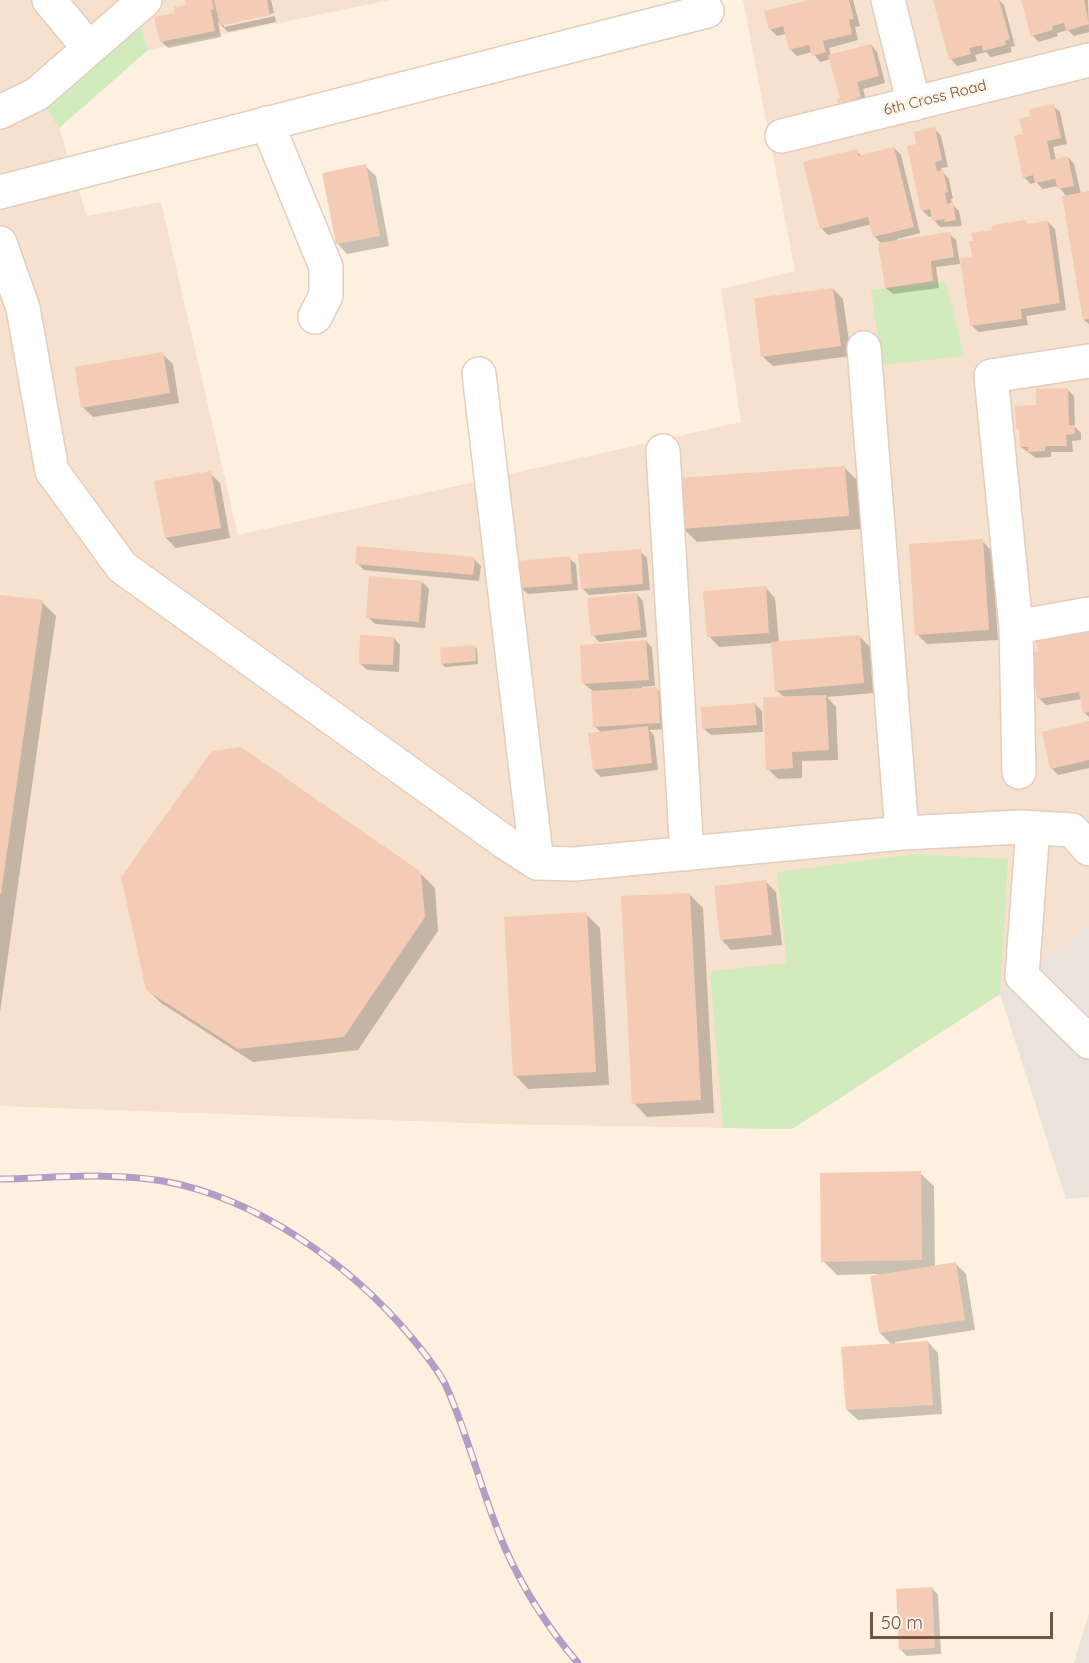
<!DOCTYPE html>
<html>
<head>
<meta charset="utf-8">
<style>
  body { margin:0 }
  #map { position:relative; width:1089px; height:1663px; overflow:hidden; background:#fdf0df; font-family:Quicksand,sans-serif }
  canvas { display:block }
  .scale { position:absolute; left:870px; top:1612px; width:183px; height:27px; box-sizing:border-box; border:3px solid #745445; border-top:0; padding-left:8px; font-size:18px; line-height:21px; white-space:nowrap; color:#745445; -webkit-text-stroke:4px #fff4e6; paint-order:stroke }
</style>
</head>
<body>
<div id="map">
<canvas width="1089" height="1663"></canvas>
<div class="scale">50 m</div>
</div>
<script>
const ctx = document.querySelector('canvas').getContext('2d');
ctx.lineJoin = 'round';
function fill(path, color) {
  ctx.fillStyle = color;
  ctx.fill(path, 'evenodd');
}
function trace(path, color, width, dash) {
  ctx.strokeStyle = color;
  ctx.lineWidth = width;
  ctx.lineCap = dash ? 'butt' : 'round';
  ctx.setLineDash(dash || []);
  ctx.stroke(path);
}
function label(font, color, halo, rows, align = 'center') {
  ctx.font = font + ' Quicksand,sans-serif';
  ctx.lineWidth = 4.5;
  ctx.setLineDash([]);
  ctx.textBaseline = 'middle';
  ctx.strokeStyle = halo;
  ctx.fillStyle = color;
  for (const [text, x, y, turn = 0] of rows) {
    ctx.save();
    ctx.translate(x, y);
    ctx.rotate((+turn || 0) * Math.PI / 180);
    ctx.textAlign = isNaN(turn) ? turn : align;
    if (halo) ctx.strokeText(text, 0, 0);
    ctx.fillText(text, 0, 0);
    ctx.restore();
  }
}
fill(new Path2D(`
  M0,0h390l-242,50 -89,78 28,88 74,-14 77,333 503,-113 -20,-133 74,-18 -52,-271h346v925l-89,69 -208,135 -296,-5 -496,-18z`), '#f5e1cd');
fill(new Path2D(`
  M1089,925v272l-23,2 -66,-205z
  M1089,1613v50h-15z`), '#ebe2db');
fill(new Path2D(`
  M139,21l9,29 -89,78 -18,-28z
  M946,282l18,74 -82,9 -11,-75z
  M915,854l93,5 -8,135 -208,135 -69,-1 -13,-157 77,-8 -10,-91z`), '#d2ebbd');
fill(new Path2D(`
  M186,0h85l3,13 -50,11v3l51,-11 1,6 -48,10 -10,-10 3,15 -53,11 -7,-7 16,-27 10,-8z
  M816,0h37l7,26 -5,1 3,13 -29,8 2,8 40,-11 6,7 8,31 -22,6 4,15 -10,2 -15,-7 -11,-40 -11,3 -8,-10 -15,4 -7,-7 -4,-15 -9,2 -7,-7z
  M934,0h65l5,5 11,41 -5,1 2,5 -21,5 -5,-5 -11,3 2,6 -20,5 -6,-7z
  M1022,0h66l1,32 -15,4 -6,-6 -11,3 1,3 -19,6 -7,-7z
  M1053,106l7,6 7,32 -14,3 3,13 12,-3 6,7 7,30 8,-1v131l-5,-4 -17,-123 -9,-11 -15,3 -7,-7 -5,2 -7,-7v-42z
  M935,129l6,7 7,31 -7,1 1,3 7,8 4,20h-2l1,5 7,7 3,15 -22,1 -6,-7 -1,-4 -4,1 -7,-7 -4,-64z
  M894,148l7,7 19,78 -23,6 1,2 51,-7 7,6 4,24 -24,3 3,21 -46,6 -7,-6 -4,-44 -8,-8 -2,-12 -44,11 -7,-7 35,-77 6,5z
  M365,166l11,10 13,70 -42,8 -10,-11z
  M1025,222l3,3 20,-3 7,7 11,81 -40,6 2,9 -49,7 -7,-6 2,-84 20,-11z
  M833,289l10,10 8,57 -78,10 -11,-10z
  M162,354l11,10 6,39 -86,14 -10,-10z
  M1067,389l7,7 1,31 6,6v7l-9,1 1,11h-22v5l-15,1 -15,-11v-15l-4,-4 21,-22z
  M844,467l14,14 4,48 -165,13 -14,-14z
  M210,473l10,10 10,55 -54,10 -10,-10z
  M982,541l10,10 6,89 -71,4 -10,-10z
  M640,551l7,7 3,32 -61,5 -7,-7z
  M569,558l7,6 2,26 -50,4 -7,-6z
  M474,559l7,7 -2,15 -115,-11 -7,-7z
  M422,582l7,7 -4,39 -50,-4 -7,-7z
  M765,587l10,11 4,45 81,-6 10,10 3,46 -46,4 9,10 2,53 -36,1v17l-24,1 -10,-10 17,-71 -9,-8 -3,-47 -54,4 -10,-11z
  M637,594l6,7 4,36 -48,5 -6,-7z
  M0,596l42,6 14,14 -56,396z
  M1086,628l3,4v85l-5,-5 -2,-13 -36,6 -7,-7 -2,-11 -5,-5 7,-30 41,-18z
  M394,638l6,7 -1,27 -32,-2 -7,-7z
  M646,641l6,7 3,38 -13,1v3l15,-1 7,7 2,33 -17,1 5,5 4,35 -57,7 -7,-7 8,-37 -8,-7 -2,-36 -8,-6z
  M474,646l3,3 1,15 -33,3 -3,-3z
  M755,704l7,7 1,21 -52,3 -7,-6z
  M1089,723v45l-31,7 -6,-7z
  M421,874l14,14 3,43 -80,119 -105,12 -92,-59 -14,-14z
  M766,882l10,10 6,53 -51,5 -10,-11z
  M689,894l14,14 11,205 -67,4 -13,-14z
  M586,914l14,14 9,157 -81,4 -13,-14z
  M920,1173l14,13 1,81 21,-3 10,10 9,56 -80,12v3l33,-3 10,11 4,61 -84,6 -11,-10 45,-65 -12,-12 -3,-59 -40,1 -14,-14z
  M932,1588l6,7 3,59 -34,2 -7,-7z`), '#0003');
fill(new Path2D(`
  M185,0h27l2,9 -3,1 4,21 -55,11 -6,-25 21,-4 -1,-6 12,-2z
  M214,0h53l3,15 -50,11z
  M810,0h39l5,19 -5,1 3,14 -29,7 3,11 -14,4 -3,-11 -20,5 -6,-24 -14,4 -5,-19z
  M933,0h66l11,39 -5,2 1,4 -23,6 -1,-6 -13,3 2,6 -22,6z
  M1021,0h63l5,24 -23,7 -2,-8 -12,3 1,4 -22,6z
  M871,44l8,32 -22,6 4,15 -10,3 2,8 -13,4 -3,-13 3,-1 -12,-43z
  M1054,104l7,34 -14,3 4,19 17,-4 6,30 -16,3 -3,-10 -20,4 -2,-8 -10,3 -9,-42 9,-2 -4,-15 11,-3 -1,-7z
  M935,127l7,33 -7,2 2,9 6,-1 5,22 -3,1 2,11 6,-2 3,18 -11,2 -1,-3 -12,2 -2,-12 -9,2 -14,-65 9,-2 -2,-12z
  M894,147l20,80 -41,10 -5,-20 -48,12 -17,-67 54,-13 1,7z
  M366,164l14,72 -44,8 -14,-71z
  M1089,191v128l-6,1 -21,-124z
  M1026,220v4l22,-3 12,82 -39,6 1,10 -52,7 -10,-68 12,-1 -3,-16h4l-2,-8 21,-3v-5z
  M950,232l4,25 -23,4 2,20 -48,7 -7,-45z
  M833,288l8,58 -80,11 -7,-59z
  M163,352l7,41 -89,15 -6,-41z
  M1068,388l1,37h6v9l-9,1 1,11h-22v5l-17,1v-5h-8l-1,-18h-3l-1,-23 21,-1v-16z
  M845,466l4,50 -167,13 -4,-51z
  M211,471l10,57 -56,10 -11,-57z
  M983,539l6,91 -74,5 -6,-91z
  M357,546l118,11 -2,18 -118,-11z
  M641,549l2,35 -62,5 -3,-35z
  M570,556l2,28 -52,4 -3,-27z
  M369,576l53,5 -3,41 -53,-4z
  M766,586l3,47 -62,4 -4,-46z
  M637,593l4,37 -50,6 -4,-38z
  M0,595l43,5 -42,294h-1z
  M1086,627l1,4h2v81l-6,1 -4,-21 -42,7 -3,-17 -4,1 -5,-30 13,-2 -3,-13 44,-5z
  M360,635l34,2 -1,28 -34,-1z
  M860,635l4,48 -89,8 -4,-49z
  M646,640l3,40 -67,4 -2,-39z
  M475,645l1,16 -35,3 -1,-16z
  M658,687l2,36 -67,4 -2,-36z
  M826,695l3,55 -37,2 1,16 -27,2 -3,-73z
  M755,703l2,22 -55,4 -1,-22z
  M1089,721v39l-39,9 -8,-37z
  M648,726l4,37 -59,7 -5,-37z
  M241,747l180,125 4,45 -81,120 -106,12 -92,-59 -25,-113 91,-126z
  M766,880l6,55 -52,5 -6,-54z
  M690,893l11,207 -69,4 -11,-208z
  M587,912l9,160 -83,4 -9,-159z
  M921,1171l1,89 -101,2 -1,-89z
  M956,1262l9,58 -86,13 -9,-57z
  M928,1341l5,64 -87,5 -5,-63z
  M932,1587l3,61 -36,2 -3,-61z`), '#f4cbb5');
const minor = new Path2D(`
  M49,0l29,35
  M888,0l26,104
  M0,112l37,-18 108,-94
  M267,123l59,144v28l-11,22
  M782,136l307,-76
  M0,192l707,-181
  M0,243l23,65 29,163 70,96 384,276 31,20 37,1 328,-31 119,-6 51,3 17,19
  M864,348l38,485
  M479,374l58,489
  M663,451l24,403
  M1016,627l73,-13
  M1019,772l-3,-145 -25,-251 98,-15
  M1033,828l-11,148 67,66`);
trace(minor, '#e4cdbd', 36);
trace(minor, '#fff', 33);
const rail = new Path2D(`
  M0,1179c54,-1 110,-7 163,2 95,17 189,85 249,157 12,15 26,31 34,48 24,53 36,110 59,162 19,43 43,80 73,115`);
trace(rail, '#b19ec6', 7);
trace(rail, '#fff4e6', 4.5, [14]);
label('15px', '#745445', '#fff4e6', [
  ["6th Cross Road",935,98,-14]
]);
</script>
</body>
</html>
